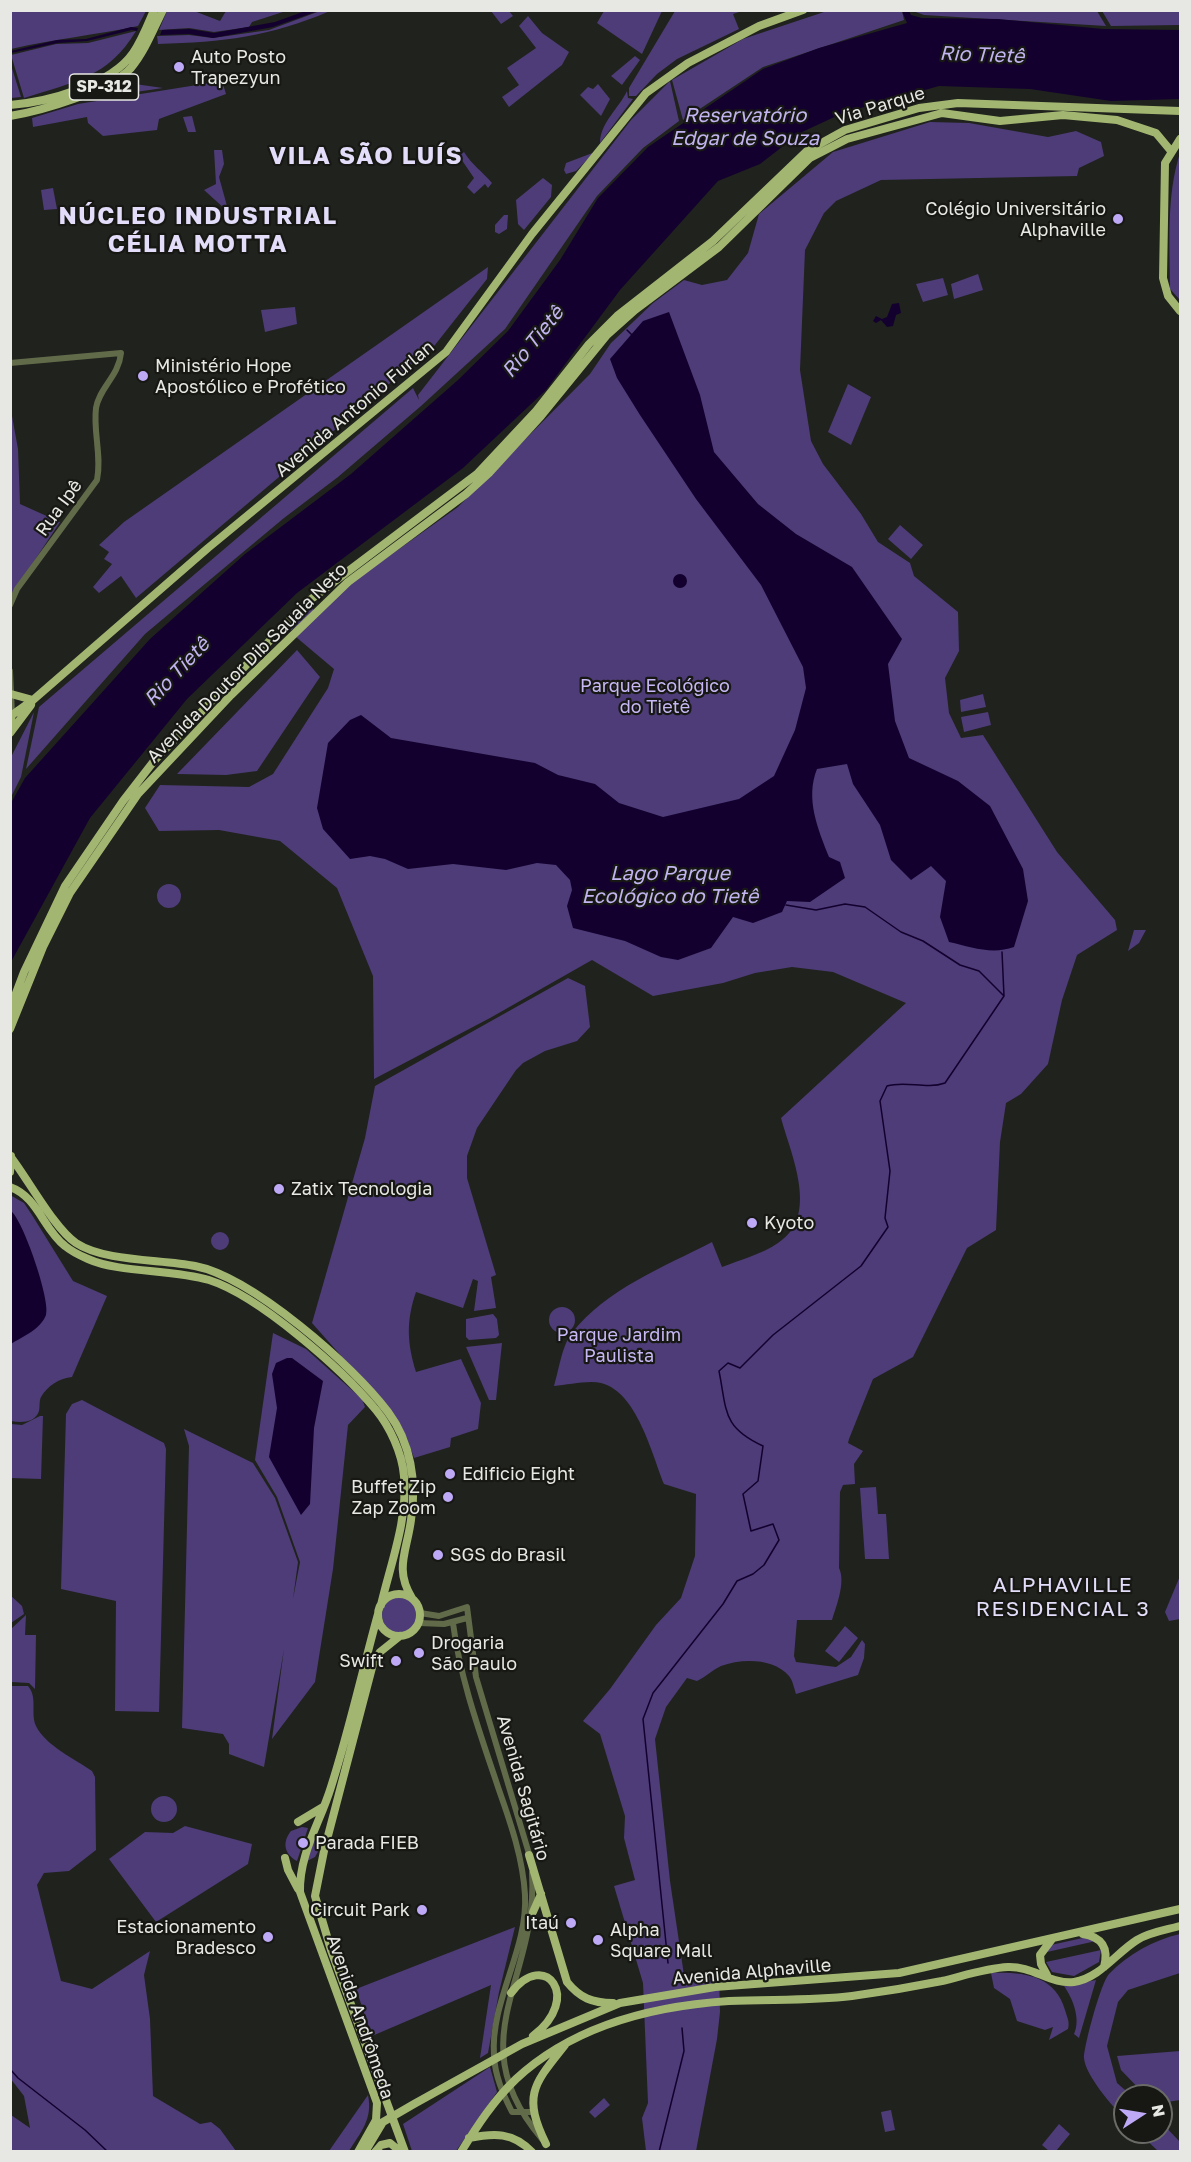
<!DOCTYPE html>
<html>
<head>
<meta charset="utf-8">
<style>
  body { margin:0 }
  #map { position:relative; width:1191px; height:2162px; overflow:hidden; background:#20221d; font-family:"Golos Text",sans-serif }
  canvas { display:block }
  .frame { position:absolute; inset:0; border:12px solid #e7e8e4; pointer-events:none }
  .north { position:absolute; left:1113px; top:2084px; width:60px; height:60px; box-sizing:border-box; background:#171814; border:2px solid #6a6b67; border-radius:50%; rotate:78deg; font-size:16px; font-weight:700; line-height:24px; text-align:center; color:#e7e8e4 }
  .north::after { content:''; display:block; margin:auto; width:21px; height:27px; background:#bda9f5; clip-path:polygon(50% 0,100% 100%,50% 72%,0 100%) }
</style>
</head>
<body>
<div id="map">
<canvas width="1191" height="2162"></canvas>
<div class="frame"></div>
<div class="north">N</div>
</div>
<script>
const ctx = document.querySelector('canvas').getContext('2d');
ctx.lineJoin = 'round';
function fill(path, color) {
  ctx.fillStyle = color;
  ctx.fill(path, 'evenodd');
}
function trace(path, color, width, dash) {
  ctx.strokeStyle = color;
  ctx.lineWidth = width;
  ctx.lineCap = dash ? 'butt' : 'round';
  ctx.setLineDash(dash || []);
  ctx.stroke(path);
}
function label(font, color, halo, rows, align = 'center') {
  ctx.font = font + ' "Golos Text",sans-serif';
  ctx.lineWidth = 4.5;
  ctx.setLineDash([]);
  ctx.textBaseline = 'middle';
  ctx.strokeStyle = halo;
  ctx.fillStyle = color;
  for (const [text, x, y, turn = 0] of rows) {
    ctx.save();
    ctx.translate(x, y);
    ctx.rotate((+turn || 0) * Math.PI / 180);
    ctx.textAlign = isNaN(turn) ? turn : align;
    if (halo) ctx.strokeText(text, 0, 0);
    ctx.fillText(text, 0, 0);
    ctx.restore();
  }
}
fill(new Path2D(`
  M11,10h135v1l-8,15c-42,9 -85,13 -127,23z
  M830,10l72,1 2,9 -141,47 -80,53 -11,-40 71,-41z
  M167,11h27l26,10 6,-10h60l-34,11 -3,5 -35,5 -25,-4 -30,2z
  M320,11h10c-61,26 -106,31 -172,33l-1,-8 32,-1 24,3 56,-8z
  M491,11h18l4,5 -12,8z
  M604,11v-1l58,1 -20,43 -45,-31z
  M675,11h67l-9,3 6,15 -62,30 -20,15 -21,22h-7v-8z
  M913,11h184l9,15 -182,-11z
  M1102,11h78v14l-69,1z
  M528,16l14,17 27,19 -7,13 -53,42 -7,-10 17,-12 -12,-17 29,-20 -17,-22z
  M136,31c-28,47 -63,51 -112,67l-13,-43 45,-11 32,-1z
  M635,56l5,4 -18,25 -11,-9z
  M11,65l10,32 -10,1z
  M222,81l4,13 -67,25 -2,11 -54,6 -15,-13 -1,-6 -54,10 -1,-9 46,-14z
  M670,81l9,40 -36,27 -46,48 -92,133 -84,77 -83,71 -54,41 -139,116 -119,135 13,-62 374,-319 6,12 -1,-5 213,-275z
  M121,82l42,6 -68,10v-5z
  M598,84l12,15 -9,17 -21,-21 8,-8 5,2z
  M627,91l1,7 5,1 -33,44c0,-20 19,-35 27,-52z
  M192,116l4,16h-8l-5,-15z
  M930,122l39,1 79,14 28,-6 25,11 3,14 -25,12 -2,8 -196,4 -45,21 -12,12 -19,37 -5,120 11,71 12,23 38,50 17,28 32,21 4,13 44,36 1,39 -14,27 4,35 12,25 22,-3 74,117 58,68 2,10 -40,25 -15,45 -14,64 -27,30 -15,9 -6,39 -4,88 -29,18 -54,109 -40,22 -24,60 -1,4 15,8 -9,13 1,20 -12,1 -3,7 -1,76c7,14 -3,39 -7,52h-35l-3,36 2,6 40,5 15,-10 11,-17 3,4 -1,14 -6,17 -62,19c-2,-6 -3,-13 -7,-18 -15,-18 -47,-18 -68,-10 -9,4 -15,11 -24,15l-10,-3 -21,29 -11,32 15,142 14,94 35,-2 1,39 -3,27 -21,112h-50l-4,-33 6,-15 -5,-120 -29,-97 21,-6 -11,-42 1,-22 -25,-82 -17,-13 27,-32 46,-64 25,-27 14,-42 1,-62 -32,-10c-12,-30 -27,-92 -63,-101 -13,-3 -33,2 -47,3 5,-16 8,-41 18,-53 34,-44 92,-66 140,-91l10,25c18,-7 40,-13 56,-24 42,-27 13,-88 3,-125l125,-115 -73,-31 -41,-5 -37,6 -32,10 -70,13 -61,-36 -102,58 -116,61 -1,-103 -36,-88 -57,-47 -61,-11 -60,1 -14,-23 15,-23 89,2 24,-13 55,-86 6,-19 -38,-32 54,-53 108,-77 132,-133 21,-31 42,-40 31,-23 18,5 25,-5 21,-27 11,-39 74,-62z
  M214,150h8l2,14 -5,13 8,29 -2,3 -21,-19 12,-6z
  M464,152c8,13 18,19 28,31l-4,5 -3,-4 -11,10 -7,-7 7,-9 -15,-22z
  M595,152l-19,19 -10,3 -2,-4 2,-7z
  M1180,153v147l-10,-11c0,-44 -4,-93 10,-136z
  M543,178l9,7 -1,12 -27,33 -6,-6 -2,-24z
  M53,188l4,21 -13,1 -3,-20z
  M504,215h4l-1,14 -8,5 -4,-2v-7z
  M488,267l-1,12 -52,66 -299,253 -15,-22 -22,17 -6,-6 19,-23 -8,-5 5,-7 -10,-7 25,-23z
  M978,274l5,16 -29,9 -3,-15z
  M943,278l5,17 -25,7 -7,-18z
  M295,307l2,17 -32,8 -4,-22z
  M848,384l23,13 -20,48 -23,-13z
  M10,405l8,44 2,55 40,18 -49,74z
  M900,525l23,20 -12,14 -23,-20z
  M310,607l3,1v5l-23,18 2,-7z
  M297,650l23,27 -63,94 -31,4 -49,-1z
  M983,694l3,13 -25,5 -1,-12z
  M34,712l-13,65 -10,20v-40z
  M988,712l3,13 -27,7 -3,-15z
  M157 896a12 12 0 1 1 24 0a12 12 0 1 1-24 0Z
  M1134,930h12l-7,13 -11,8z
  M568,978l17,8 5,41 -13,14 -32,10 -22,12 -7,7 -39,58 -10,28v22l29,97 -5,2 5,31 -22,3 4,-30 -5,-2 -10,29 -47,-16c-10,29 -9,51 0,80l45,-13 20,44 -3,26 -27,9 -1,9 -36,11 -7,-20 -18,-28 -77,-87 53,-185 10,-52z
  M10,1195l14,8 8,12 41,66 34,15 -35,81c-12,1 -25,9 -31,20 -2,4 -1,10 -2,14 -4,12 -18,12 -28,10z
  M211 1241a9 9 0 1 1 18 0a9 9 0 1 1-18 0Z
  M549 1320a13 13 0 1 1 26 0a13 13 0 1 1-26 0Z
  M493,1314l4,5 2,16 -3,3 -27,2 -3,-3v-18z
  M273,1333l33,16 56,50 3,8 -17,18 -15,144 -18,113 -43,57 12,-90 -20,118 -35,-13v-10l-6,-10 -41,-6 7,-282 -5,-17 69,34 22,35 23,64 -5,37 7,-37 -23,-65 -22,-37z
  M502,1343l-6,57h-7l-23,-53z
  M82,1400l82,43 2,6 -7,263 -44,-1 1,-110 -55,-12 5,-175 6,-10z
  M40,1416h3l-2,63 -30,-1v-54l11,1z
  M876,1487l2,27h8l3,45h-24l-5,-71z
  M1180,1576v43l-11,2 -4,-9z
  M10,1595l12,11 2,8 -13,9z
  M382 1615a18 18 0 1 1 36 0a18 18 0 1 1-36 0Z
  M26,1615l-1,20h11l-1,54 -6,-6 -18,-1v-53z
  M845,1626l13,12 -19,24 -14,-11z
  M10,1686h18c10,11 2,28 8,40 10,20 39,33 56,45l3,6 1,73 -27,21 -25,2 -7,12 24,96 31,8 58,-38 -6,24 6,44 3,77 47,28 11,-2 9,7 16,22h-225v-36l19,13 -6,-32 -14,-18z
  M151 1809a13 13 0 1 1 26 0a13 13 0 1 1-26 0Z
  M185,1826l67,18 -4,20 -92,58 -47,-63 36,-27 28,1z
  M302,1827l6,1 -11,33c-13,-7 -15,-19 -6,-30z
  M315,1832l5,16 -5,9 -8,4z
  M515,1927l-16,65 -11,61 -8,5 11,-73 -119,51 -16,-47z
  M1180,1934v39l-52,17 -10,12 -11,44 10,37 15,13h-7v23c-12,-12 -40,-44 -41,-61 0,-12 17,-76 25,-84 19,-20 45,-34 71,-40z
  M1087,1937l9,4 -49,11 4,-7z
  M1101,1950l-2,12 -25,14 -22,-4 -6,-10z
  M991,1973c32,-1 64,2 74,37 2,7 5,12 3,19l-19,11 4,-13 -8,3 -28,-9 -7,-22 -16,-11z
  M1096,1980l-17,58 -5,-4c7,-15 -1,-35 -10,-48z
  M1180,2051v49l-19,3v-7h-15l-25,-26 -4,-14z
  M490,2067l7,25 -41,59h-44l-9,-27z
  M368,2095c5,24 -7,37 -19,56h-20z
  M604,2098l6,7 -15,13 -6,-6z
  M891,2110l4,20 -10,2 -4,-20z
  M1161,2122l19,20v9h-22l-20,-19h23z
  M1059,2124l11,10 -14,17h-7l-7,-6z`), '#4d3c77');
fill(new Path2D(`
  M308,10l10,1 -45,16 -60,11 -24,-4 -29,1 2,-5 28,-1 24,4 61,-11z
  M902,11h7l2,4 11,3 76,1 105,10 77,1v69l-69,2 -81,-12 -91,-3 -96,27 -43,20 -40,31 -42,17 -98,109 -74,100 -83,78 -166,125 -110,106 -97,119 -79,144v-159l14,-25 125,-139 95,-85 106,-80 107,-94 50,-49 52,-71 38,-62 50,-51 115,-78 56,-21 88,-25z
  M131,27l7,1 -1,3 -5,-1 -45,11 -29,2 -47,10v-2l46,-11 29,-1z
  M899,303l2,10 -5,2 -3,11 -6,1 -6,-7 -5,3 -3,-2 3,-5 6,3 5,-2 5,-13z
  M669,312l31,83 14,57 44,52 38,30 56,33 50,72 -14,25 7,57 14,37 49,23 32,25 33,63 5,32 -14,46c-22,8 -43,0 -65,-5l-9,-25 6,-36 -15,-15 -20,14 -20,-20 -11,-35 -27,-41 -6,-20 -30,5c-12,30 1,60 12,88l11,5 5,16 -35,24 -23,-1 -5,11 -29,11 -20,-6 -22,31 -33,12 -17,-3 -36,-16 -52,-13 -6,-22 5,-16 -2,-10 -14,-15 -19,-2 -31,7 -53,-6 -45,5 -23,-10 -15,-3 -20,3 -27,-30 -6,-21 11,-65 22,-23 11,-5 30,23 144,25 23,12 37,9 24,19 44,14 76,-18 35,-23 21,-46 11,-42 -3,-21 -42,-82 -65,-86 -56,-84 -23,-37 -7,-19 33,-38z
  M673 581a7 7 0 1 1 14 0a7 7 0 1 1-14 0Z
  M11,1211c12,9 40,90 35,104 -6,15 -23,21 -35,29z
  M287,1358h5l31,23 -9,47 -4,76 -9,11 -32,-58 8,-49 -5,-34 4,-11z`), '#13002f');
trace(new Path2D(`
  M627,330l5,5
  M786,905l30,5 29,-6 20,3 36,25 22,9 37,24 19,6 25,25
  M668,1963l-25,-244 10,-26 70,-89 14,-23 16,-7 11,-9 15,-25 -6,-16 -22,7 -8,-37 15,-13 5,-35c-41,-19 -36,-35 -44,-75l9,-8 12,5 33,-33 88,-69 27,-39 -3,-9 5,-47 -10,-70 7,-15c20,-6 38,4 58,-3l59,-87 -2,-44
  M10,2069l8,9 67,52 23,22
  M659,2152l25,-101 -2,-23`), '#13002f', 1.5);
trace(new Path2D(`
  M10,363l111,-10c-2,23 -22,35 -25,55 -3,24 6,48 1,72l-80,109 -7,16
  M10,671l2,44
  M420,1613l19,3 28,-9 9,70 54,180
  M419,1623l25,1 23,-6
  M453,1623c7,56 28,113 46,167 12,34 24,69 26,105 3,55 -35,106 -31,161 1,20 9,38 18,56h21
  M532,1873c7,106 -75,167 10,266`), '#616b4a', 6);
trace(new Path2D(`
  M10,105c38,-3 101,-20 123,-52 9,-13 15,-29 21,-43
  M10,116c31,-5 100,-25 121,-48 14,-17 22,-38 32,-58
  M1180,139l-15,24 -2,115 5,18 12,15
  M11,694l22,6
  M10,724l2,-9 21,-15 175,-152 238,-196 86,-118 114,-141 42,-30 71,-37 44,-16
  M10,733l21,-28
  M10,1009l14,-37 41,-86 58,-85 31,-40 152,-158 171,-129 59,-63 53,-67 28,-28 96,-75 94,-90 38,-21 74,-22 39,-5 222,8
  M10,1029l33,-82 27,-54 68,-99 93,-99 117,-113 118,-88 23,-21 52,-57 66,-81 28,-25 84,-63 91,-89 37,-19 95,-26 58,8 63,-6 54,5 39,13 15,18
  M10,1156c18,23 44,72 66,87 29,19 85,16 119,23 57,11 159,100 193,146 23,31 29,70 23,108 -4,31 -17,49 1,78
  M10,1172l1,-16
  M10,1187c28,10 33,42 55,59 6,5 16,10 23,13 31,14 84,10 121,21 50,16 133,89 167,130 14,17 26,43 28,66 4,44 -13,86 -23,129
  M378 1615a21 21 0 1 1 42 0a21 21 0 1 1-42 0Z
  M400,1636l-20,16 -7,12 -49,187 -9,45 16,54 74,202
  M298,1822l25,-15
  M529,1855l38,127c13,16 25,21 46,21
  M285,1858l3,12 10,19
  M533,1912l8,-18
  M1083,1934c19,3 26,14 21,33
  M1047,1975l-6,-11 -1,-9 12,-16
  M511,1993c34,-45 72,5 22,43
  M469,2138c25,-5 44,-6 63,14
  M546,2144c-24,-49 -12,-60 19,-99
  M358,2152l18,-32 1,-17 -77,-211c-1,-38 20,-69 31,-105 18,-56 31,-115 47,-173
  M365,2152l18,-30 31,-18 108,-60 98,-41 95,-16 184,-14 281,-64
  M375,2152l6,-7 9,-2 11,9
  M461,2152c16,-26 33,-52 55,-73 57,-53 136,-73 213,-78 41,-2 82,0 123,-5 30,-4 60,-9 90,-15 21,-5 44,-13 66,-14 24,-1 44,18 66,15 26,-4 42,-29 63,-42 13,-8 29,-10 43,-14`), '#a2b671', 8);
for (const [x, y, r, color] of [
  [179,67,6,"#bda9f5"],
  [1118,219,6,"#bda9f5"],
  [143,376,6,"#bda9f5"],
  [279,1189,6,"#bda9f5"],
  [752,1223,6,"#bda9f5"],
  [450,1474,6,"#bda9f5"],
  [448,1497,6,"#bda9f5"],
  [438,1555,6,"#bda9f5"],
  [419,1653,6,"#bda9f5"],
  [396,1661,6,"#bda9f5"],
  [303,1843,6,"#bda9f5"],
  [422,1910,6,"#bda9f5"],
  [571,1923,6,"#bda9f5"],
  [268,1937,6,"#bda9f5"],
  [598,1940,6,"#bda9f5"]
]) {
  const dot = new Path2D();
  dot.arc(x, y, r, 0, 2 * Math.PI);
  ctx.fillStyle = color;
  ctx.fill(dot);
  trace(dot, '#171814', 2);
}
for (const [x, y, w] of [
  [104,87,69]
]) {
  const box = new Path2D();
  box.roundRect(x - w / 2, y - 13, w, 26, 4.5);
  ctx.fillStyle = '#171814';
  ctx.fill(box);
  trace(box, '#e7e8e4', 1.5);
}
label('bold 16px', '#e7e8e4', null, [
  ["SP-312",104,87]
]);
label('18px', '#e7e8e4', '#171814', [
  ["Auto Posto",191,57],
  ["Trapezyun",191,78],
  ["Colégio Universitário",1106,209,"right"],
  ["Alphaville",1106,230,"right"],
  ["Ministério Hope",155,366],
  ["Apostólico e Profético",155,387],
  ["Zatix Tecnologia",291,1189],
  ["Kyoto",764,1223],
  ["Edificio Eight",462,1474],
  ["Buffet Zip",436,1487,"right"],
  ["Zap Zoom",436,1508,"right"],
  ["SGS do Brasil",450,1555],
  ["Drogaria",431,1643],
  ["São Paulo",431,1664],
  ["Swift",384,1661,"right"],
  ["Parada FIEB",315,1843],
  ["Circuit Park",410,1910,"right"],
  ["Itaú",559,1923,"right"],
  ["Estacionamento",256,1927,"right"],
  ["Bradesco",256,1948,"right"],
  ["Alpha",610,1930],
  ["Square Mall",610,1951]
], 'left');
label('18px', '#e7e8e4', '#171814', [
  ["Via Parque",880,106,-17],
  ["Avenida Antonio Furlan",355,409,-40],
  ["Rua Ipê",59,508,-54],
  ["Avenida Doutor Dib Sauaia Neto",247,663,-45],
  ["Avenida Sagitário",523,1788,74],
  ["Avenida Alphaville",752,1972,-5],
  ["Avenida Andrômeda",360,2017,71]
]);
label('18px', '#c7b8f5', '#171814', [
  ["Parque Ecológico",655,686],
  ["do Tietê",655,707],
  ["Parque Jardim",619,1335],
  ["Paulista",619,1356]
]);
label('italic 20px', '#c2b4f0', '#171814', [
  ["Rio Tietê",982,55,2],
  ["Reservatório",745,116],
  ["Edgar de Souza",745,139],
  ["Rio Tietê",533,342,-51],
  ["Rio Tietê",177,672,-47],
  ["Lago Parque",670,874],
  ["Ecológico do Tietê",670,897]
]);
ctx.letterSpacing = '1.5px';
label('21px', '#e3ddfa', '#171814', [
  ["ALPHAVILLE",1063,1585],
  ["RESIDENCIAL 3",1063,1609]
]);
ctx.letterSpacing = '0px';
ctx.letterSpacing = '1.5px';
label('bold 24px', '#e3ddfa', '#171814', [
  ["VILA SÃO LUÍS",366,156],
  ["NÚCLEO INDUSTRIAL",198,216],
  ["CÉLIA MOTTA",198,244]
]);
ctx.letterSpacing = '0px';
</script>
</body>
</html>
